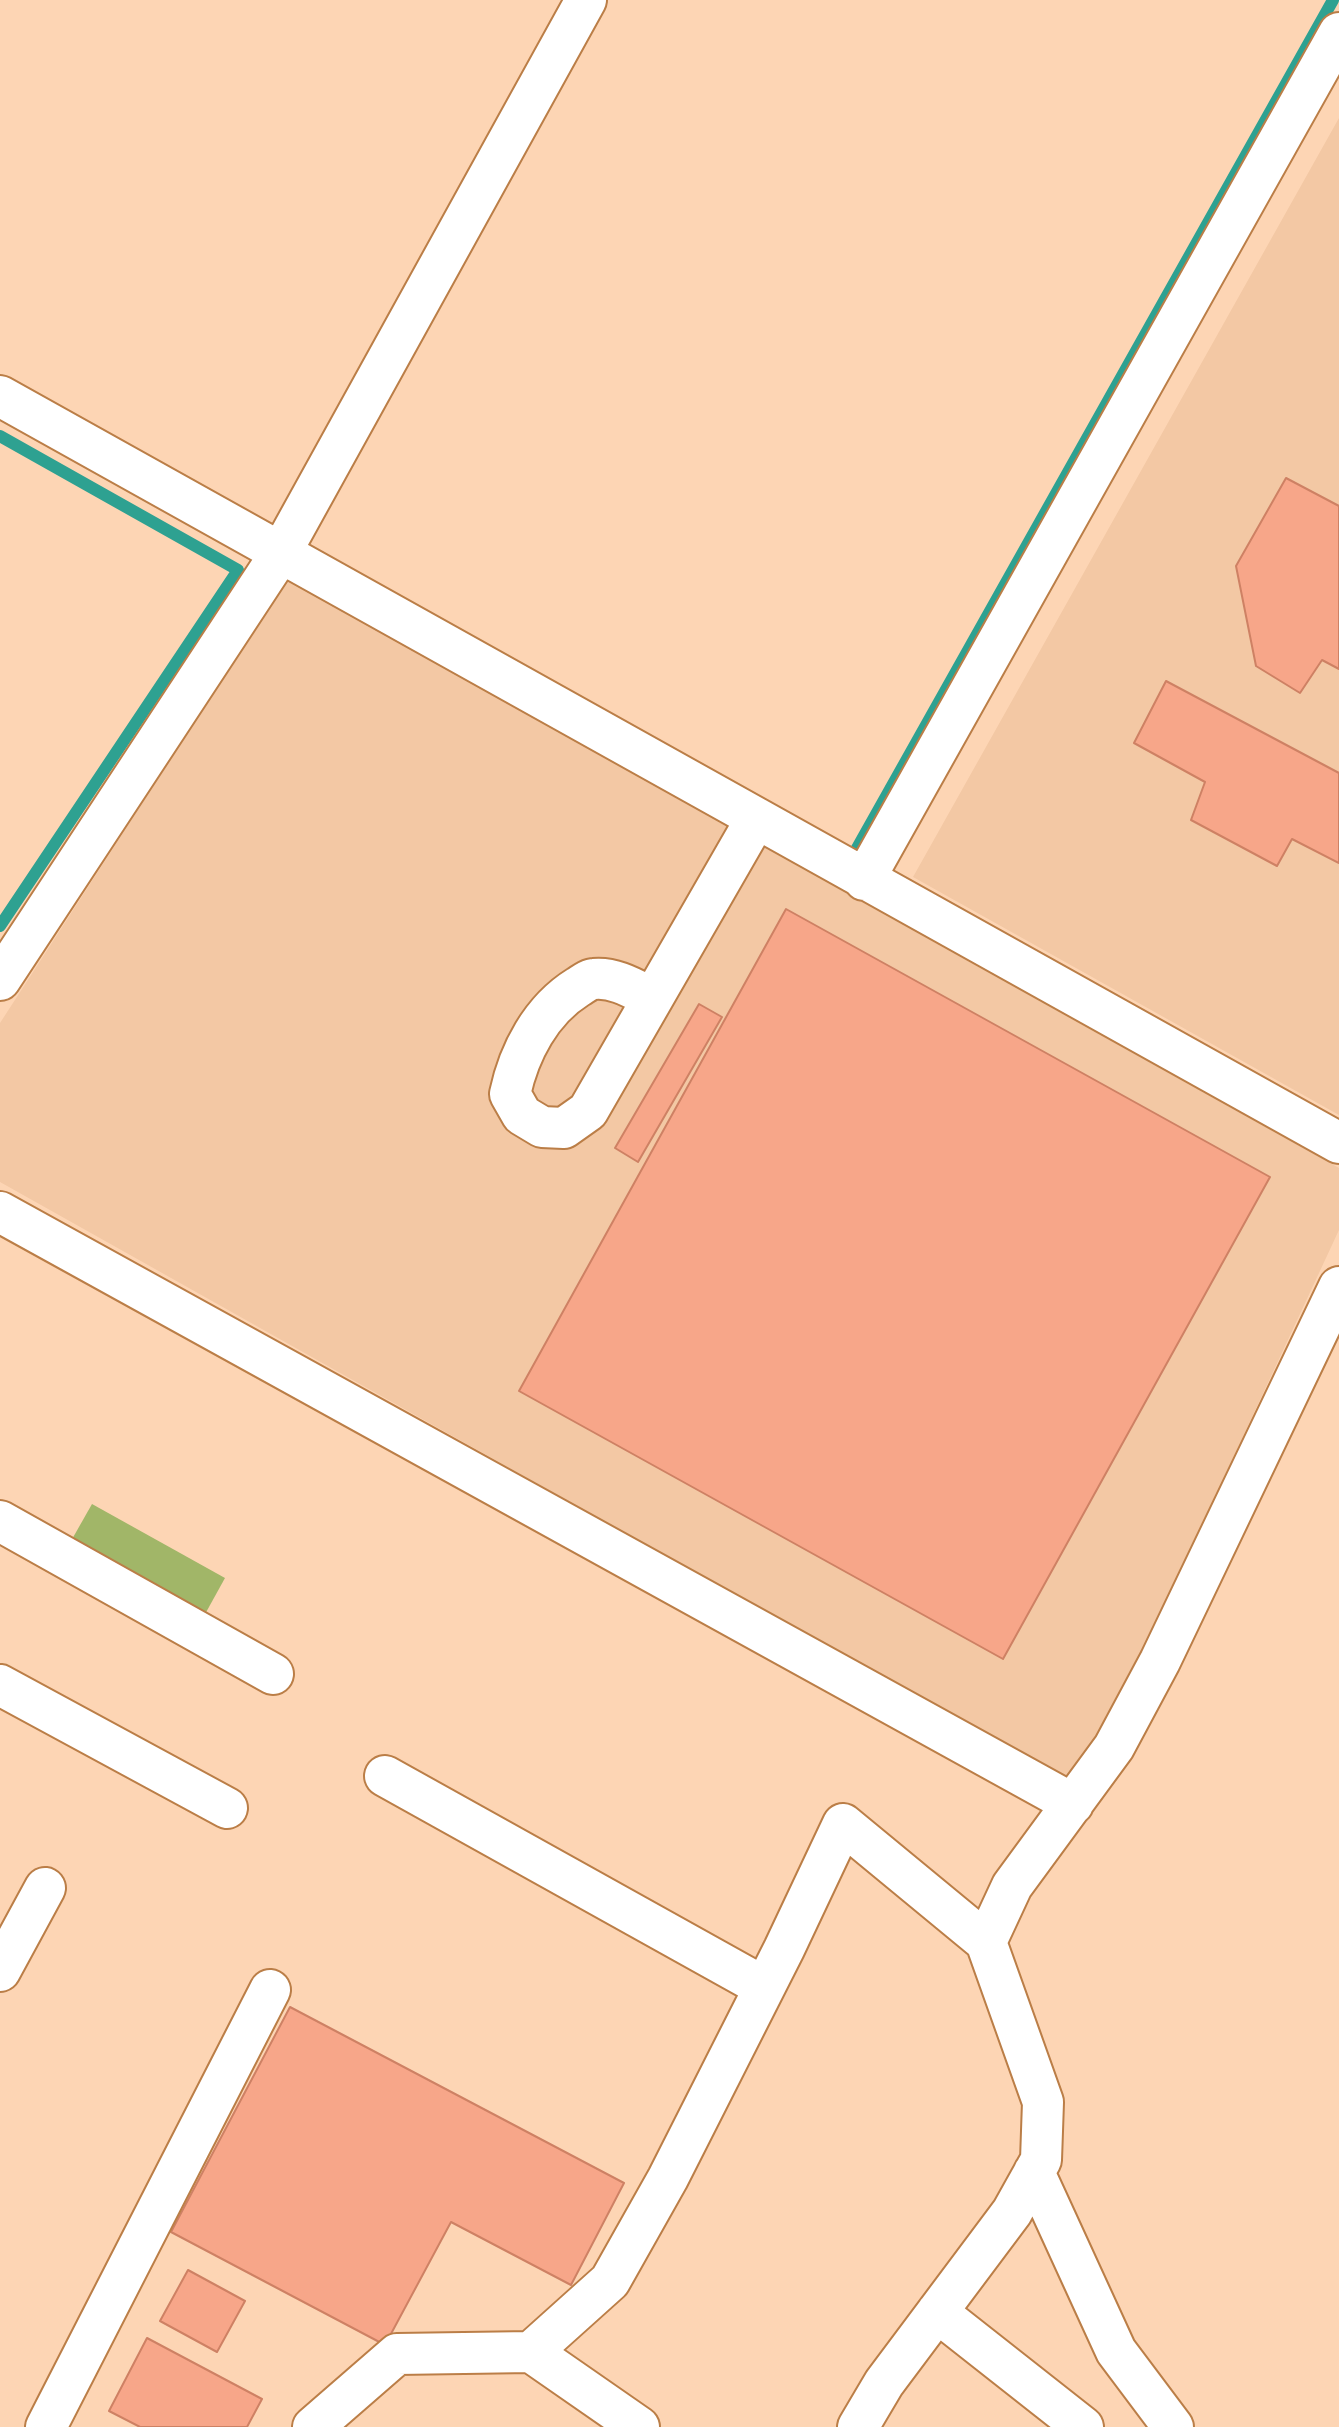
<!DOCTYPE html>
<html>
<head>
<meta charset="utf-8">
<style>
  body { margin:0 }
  canvas { display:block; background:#fdd5b4 }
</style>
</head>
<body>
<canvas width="1339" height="2427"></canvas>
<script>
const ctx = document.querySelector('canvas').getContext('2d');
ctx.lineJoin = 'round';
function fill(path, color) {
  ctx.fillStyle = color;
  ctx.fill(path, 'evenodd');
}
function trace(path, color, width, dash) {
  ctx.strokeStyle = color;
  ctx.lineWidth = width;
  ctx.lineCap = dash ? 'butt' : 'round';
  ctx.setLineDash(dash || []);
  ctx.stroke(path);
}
fill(new Path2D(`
  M1339,118v997l-426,-238z
  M286,581l1053,587v62l-186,400 -40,82 -44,70 -1069,-600v-159z`), '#f3c8a4');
fill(new Path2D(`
  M92,1504l133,74 -21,38 -133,-75z`), '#a1b668');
trace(new Path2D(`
  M0,436l238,134 -238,356
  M856,850l477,-850`), '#2ea191', 12);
const building = new Path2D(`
  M1286,478l53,28v163l-17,-9 -22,33 -44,-27 -20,-100z
  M1166,681l173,92v90l-47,-24 -15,27 -86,-46 14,-38 -71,-39z
  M786,909l484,268 -267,482 -484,-268z
  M699,1004l23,13 -84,145 -23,-14z
  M290,2007l334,176 -53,102 -120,-63 -66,123 -214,-113z
  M188,2270l57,31 -28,51 -57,-31z
  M147,2338l115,61 -15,28h-107l-31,-16z`);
fill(building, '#f7a689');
trace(building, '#ce8164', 2);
const minor = new Path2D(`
  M0,396l1339,747
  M864,880l475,-847
  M0,980l280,-426 306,-554
  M652,998c-18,-9 -37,-21 -58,-19 -5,0 -11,5 -16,8 -37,23 -59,65 -68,107l12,21 20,12 22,1 24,-17 168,-292
  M0,1212l1073,592
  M0,1521l273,153
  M0,1685l227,123
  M385,1776l379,211
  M986,1942l26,-56 102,-139 46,-86 179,-374
  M0,1971l45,-83
  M1034,2172l82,179 57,76
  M937,2312l146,115
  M531,2352l108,75
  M46,2427l224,-437
  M313,2427l84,-73 134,-2 79,-71 58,-103 116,-229 59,-125 143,118 57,160 -2,58 -29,52 -128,171 -26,44`);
trace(minor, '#bb7e47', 44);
trace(minor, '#fff', 40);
</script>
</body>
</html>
